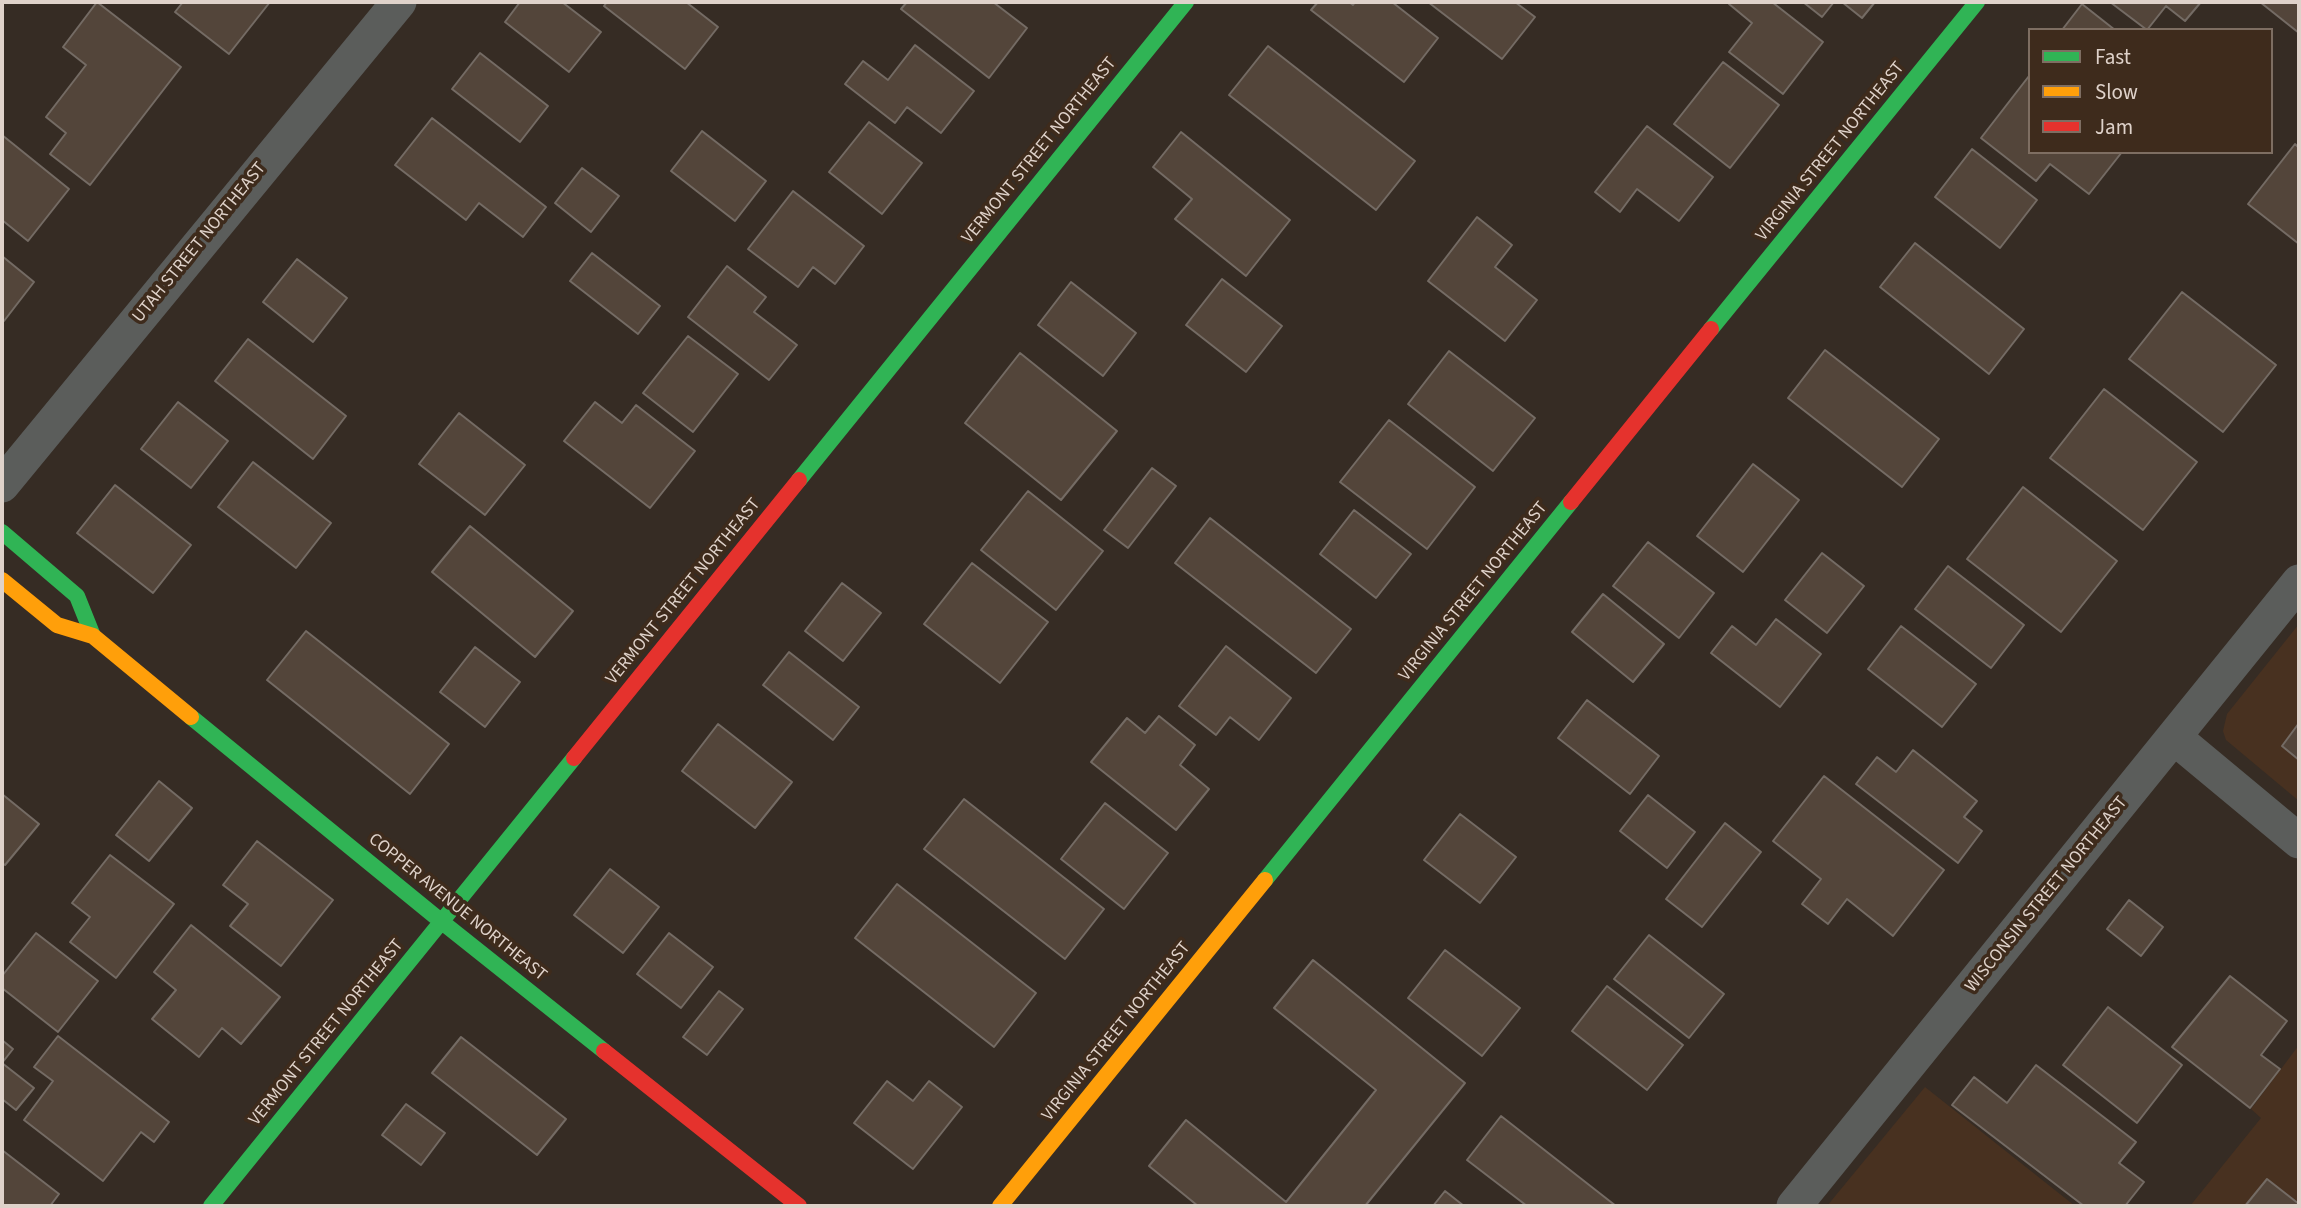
<!DOCTYPE html>
<html>
<head>
<meta charset="utf-8">
<style>
  body { margin:0 }
  #map { position:relative; width:2301px; height:1208px; overflow:hidden; background:#362c24; font-family:"Source Sans 3",sans-serif }
  canvas { display:block }
  .frame { position:absolute; inset:0; border:4px solid #dfd2ca; pointer-events:none }
  .legend { position:absolute; left:2028px; top:28px; width:245px; height:126px; box-sizing:border-box; background:#3e2b1c; border:2px solid #7e6e62; margin:0; padding:9px 12px; list-style:none; font-size:21px; color:#dfd2ca }
  .legend li { display:flex; align-items:center; gap:14px; height:35px }
  .legend b { width:35px; border:2px solid #7e6e62 }
</style>
</head>
<body>
<div id="map">
<canvas width="2301" height="1208"></canvas>
<div class="frame"></div>
<ul class="legend">
<li><b style="height:9px;background:#30b455"></b>Fast</li>
<li><b style="height:9px;background:#ff9f0a"></b>Slow</li>
<li><b style="height:9px;background:#e5322d"></b>Jam</li>
</ul>
</div>
<script>
const ctx = document.querySelector('canvas').getContext('2d');
ctx.lineJoin = 'round';
function fill(path, color) {
  ctx.fillStyle = color;
  ctx.fill(path, 'evenodd');
}
function trace(path, color, width, dash) {
  ctx.strokeStyle = color;
  ctx.lineWidth = width;
  ctx.lineCap = dash ? 'butt' : 'round';
  ctx.setLineDash(dash || []);
  ctx.stroke(path);
}
function label(font, color, halo, rows, align = 'center') {
  ctx.font = font + ' "Source Sans 3",sans-serif';
  ctx.lineWidth = 7;
  ctx.setLineDash([]);
  ctx.textBaseline = 'middle';
  ctx.strokeStyle = halo;
  ctx.fillStyle = color;
  for (const [text, x, y, turn = 0] of rows) {
    ctx.save();
    ctx.translate(x, y);
    ctx.rotate((+turn || 0) * Math.PI / 180);
    ctx.textAlign = isNaN(turn) ? turn : align;
    if (halo) ctx.strokeText(text, 0, 0);
    ctx.fillText(text, 0, 0);
    ctx.restore();
  }
}
fill(new Path2D(`
  M2299,624v177l-73,-61 -3,-9 4,-17z
  M2299,1045v161h-109l71,-88 -10,-9z
  M1925,1087l150,119h-248z`), '#483120');
const building = new Path2D(`
  M97,2l84,65 -91,118 -40,-31 16,-21 -20,-16 40,-52 -23,-18z
  M183,2h87l-41,52 -54,-42z
  M520,2h42l39,30 -32,40 -64,-50z
  M607,2h79l32,25 -33,42 -81,-63z
  M907,2h86l34,26 -38,50 -88,-69z
  M1318,2h31l4,3 2,-3h37l46,36 -34,44 -93,-72z
  M1428,2h87l20,15 -33,42z
  M1731,2h41l51,40 -40,52 -54,-42 23,-29 -23,-19z
  M1803,2h31l-12,15z
  M1842,2h33l-13,16z
  M2110,2h91l-16,19 -19,-15 -19,24z
  M2260,2h39v31z
  M2082,4l33,26h-53z
  M915,45l59,46 -33,42 -34,-26 -12,16 -50,-39 18,-23 25,19z
  M1268,46l147,115 -39,49 -147,-115z
  M480,53l68,53 -28,36 -68,-53z
  M1723,62l56,43 -49,63 -56,-44z
  M2029,76l1,76h92l-33,42 -39,-30 -14,17 -55,-43z
  M432,118l114,89 -23,30 -44,-34 -13,17 -71,-55z
  M869,122l53,41 -40,51 -53,-42z
  M1647,126l66,51 -34,44 -42,-32 -17,23 -25,-20z
  M702,131l64,50 -31,40 -64,-50z
  M1181,132l109,88 -44,56 -71,-57 17,-20 -39,-32z
  M2,135l67,54 -41,52 -26,-21z
  M2295,144l4,4v96l-51,-40z
  M1972,149l65,51 -37,48 -65,-51z
  M582,168l37,28 -28,36 -36,-29z
  M793,191l71,55 -29,38 -22,-17 -15,20 -50,-38z
  M1477,217l35,28 -17,22 42,33 -32,41 -77,-60z
  M1915,243l109,86 -35,45 -109,-87z
  M592,253l68,53 -22,28 -68,-53z
  M2,256l32,26 -30,39 -2,-2z
  M297,259l50,39 -34,44 -50,-40z
  M727,266l39,31 -12,15 43,33 -28,35 -81,-63z
  M1222,279l60,47 -36,46 -60,-47z
  M1071,282l65,51 -33,43 -65,-51z
  M2182,292l94,73 -53,67 -94,-73z
  M688,336l50,38 -45,58 -50,-39z
  M248,339l98,77 -33,43 -98,-78z
  M1825,350l114,89 -37,48 -114,-89z
  M1449,351l86,67 -42,53 -85,-67z
  M1020,353l97,78 -56,69 -96,-77z
  M2104,389l93,73 -54,68 -93,-72z
  M178,402l50,39 -37,47 -50,-39z
  M595,402l27,21 14,-18 59,46 -45,57 -86,-67z
  M459,413l66,52 -40,50 -66,-51z
  M1389,420l86,67 -48,62 -87,-67z
  M253,462l78,61 -35,45 -78,-61z
  M1753,464l46,36 -56,72 -46,-36z
  M1152,468l24,18 -48,62 -24,-18z
  M115,485l76,60 -38,48 -76,-60z
  M2023,487l94,74 -56,71 -94,-73z
  M1028,491l75,60 -47,59 -75,-60z
  M1354,510l57,44 -35,44 -56,-44z
  M1210,518l141,111 -35,44 -141,-110z
  M470,526l103,85 -38,46 -103,-85z
  M1648,542l66,51 -35,45 -66,-52z
  M1822,553l42,33 -37,47 -42,-33z
  M972,563l76,59 -48,61 -76,-59z
  M1948,566l76,59 -33,43 -76,-59z
  M842,583l39,30 -38,48 -38,-30z
  M1603,594l61,50 -31,38 -61,-50z
  M1776,619l45,35 -41,53 -69,-54 21,-27 24,19z
  M1901,626l75,58 -34,43 -74,-58z
  M306,631l143,113 -39,50 -143,-114z
  M1226,646l65,52 -32,42 -29,-23 -14,18 -37,-29z
  M475,647l45,35 -35,45 -45,-35z
  M789,652l70,55 -26,33 -70,-55z
  M1587,700l72,56 -29,38 -72,-56z
  M1159,716l36,29 -15,20 29,24 -33,41 -85,-68 36,-44 18,15z
  M2299,723v37l-17,-14z
  M718,724l74,58 -37,46 -73,-57z
  M1913,750l64,51 -13,16 18,14 -24,32 -102,-79 21,-27 19,15z
  M1824,776l120,94 -51,66 -46,-37 -19,25 -26,-20 19,-25 -48,-38z
  M159,781l33,27 -43,53 -33,-26z
  M2,794l37,30 -34,41 -3,-2z
  M1648,795l47,37 -28,36 -47,-37z
  M964,799l140,110 -39,50 -141,-110z
  M1105,803l63,50 -44,56 -63,-50z
  M1460,814l56,43 -36,46 -56,-43z
  M1725,823l36,29 -59,75 -36,-28z
  M257,841l76,59 -52,66 -51,-40 18,-22 -25,-19z
  M110,855l64,49 -58,74 -46,-36 20,-25 -18,-14z
  M610,869l49,38 -36,46 -49,-38z
  M897,884l139,109 -42,54 -139,-109z
  M2129,900l34,27 -22,29 -34,-27z
  M191,925l89,72 -39,47 -19,-16 -23,29 -47,-38 24,-29 -22,-18z
  M36,933l62,48 -40,51 -56,-44v-12z
  M669,933l44,34 -32,41 -44,-34z
  M1649,935l75,59 -35,44 -75,-59z
  M1445,950l75,58 -38,48 -74,-58z
  M1313,960l152,123 -100,123h-167l-49,-40 37,-46 100,82 90,-112 -102,-82z
  M2230,976l57,45 -26,34 19,14 -30,39 -78,-61z
  M1607,986l76,59 -36,45 -75,-59z
  M719,991l24,18 -36,46 -24,-18z
  M2108,1007l74,58 -45,58 -74,-58z
  M58,1036l111,86 -15,20 -13,-10 -38,49 -79,-61 29,-39 -19,-14z
  M461,1037l105,82 -29,36 -105,-82z
  M2,1040l11,9 -11,14 32,25 -18,22 -14,-11z
  M2036,1065l100,77 -17,21 25,19 -19,24h-41l-132,-101 22,-28 33,26z
  M887,1081l26,20 16,-20 33,26 -49,62 -59,-46z
  M406,1104l39,29 -24,32 -39,-30z
  M1501,1116l115,90h-89l-60,-46z
  M2,1150l57,44 -9,12h-48z
  M2267,1179l32,25v2h-54z
  M1445,1191l19,15h-31z`);
fill(building, '#53453a');
trace(building, '#746b64', 2);
trace(new Path2D(`
  M2,485l397,-483
  M2175,738l124,103
  M1794,1206l505,-624`), '#5b5d5b', 35);
trace(new Path2D(`
  M1711,329l266,-327
  M799,480l387,-478
  M2,532l75,64 16,40
  M191,717l251,205 162,129
  M1265,880l306,-378
  M211,1206l363,-448`), '#30b455', 16);
trace(new Path2D(`
  M2,580l55,45 36,11 98,81
  M1000,1206l265,-326`), '#ff9f0a', 16);
trace(new Path2D(`
  M1571,502l140,-173
  M574,758l225,-278
  M604,1051l195,155`), '#e5322d', 16);
label('18px', '#dfd2ca', '#3e2b1c', [
  ["VERMONT STREET NORTHEAST",1040,151,-51],
  ["VIRGINIA STREET NORTHEAST",1831,152,-51],
  ["UTAH STREET NORTHEAST",200,243,-51],
  ["VERMONT STREET NORTHEAST",684,592,-51],
  ["VIRGINIA STREET NORTHEAST",1474,592,-51],
  ["WISCONSIN STREET NORTHEAST",2047,895,-51],
  ["COPPER AVENUE NORTHEAST",457,908,39],
  ["VIRGINIA STREET NORTHEAST",1117,1032,-51],
  ["VERMONT STREET NORTHEAST",327,1033,-51]
]);
</script>
</body>
</html>
